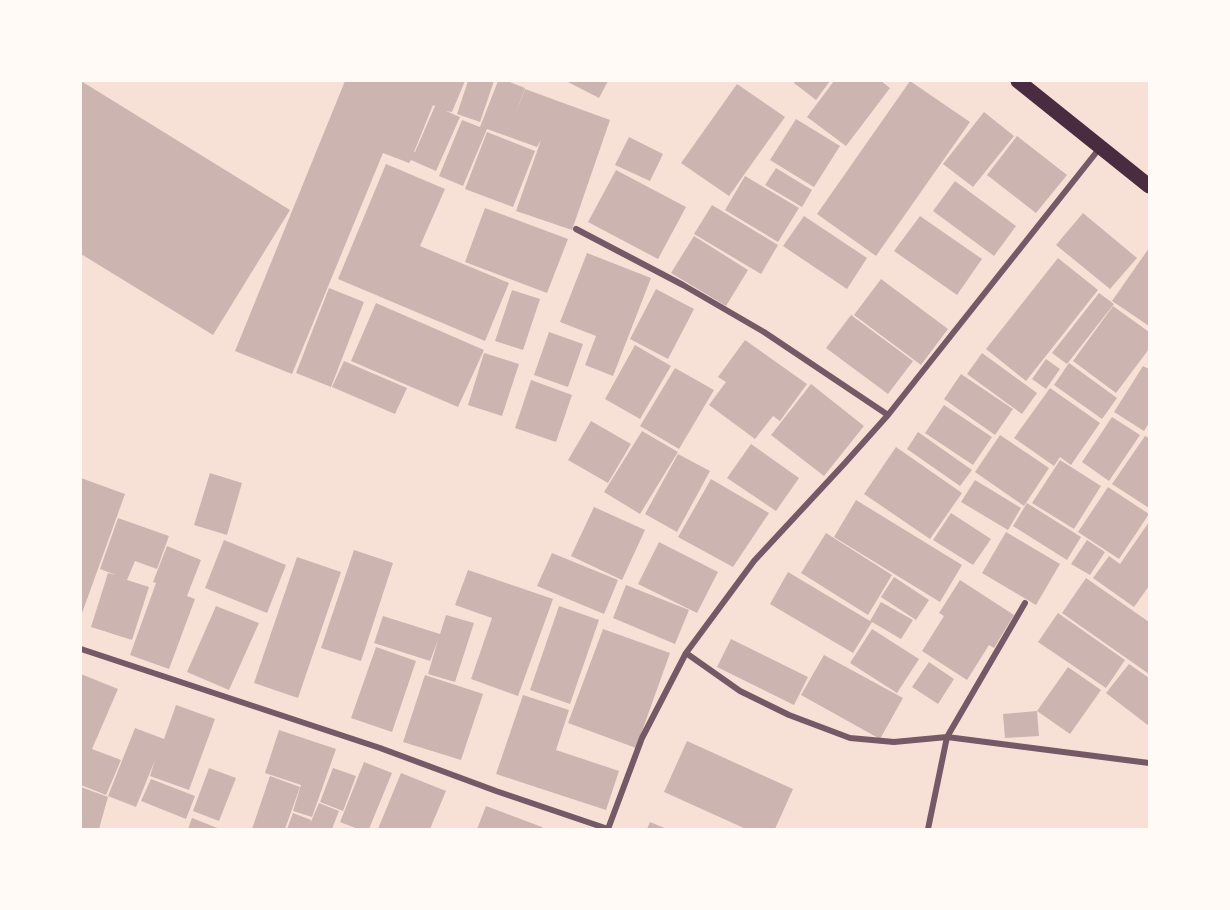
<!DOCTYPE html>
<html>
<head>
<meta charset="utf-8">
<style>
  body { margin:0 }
  #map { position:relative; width:1230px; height:910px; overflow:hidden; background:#f7e1d7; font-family:"Varela Round",sans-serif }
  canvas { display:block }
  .frame { position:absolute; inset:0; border:82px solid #fffaf5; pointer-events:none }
</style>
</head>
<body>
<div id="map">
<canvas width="1230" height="910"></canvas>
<div class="frame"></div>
</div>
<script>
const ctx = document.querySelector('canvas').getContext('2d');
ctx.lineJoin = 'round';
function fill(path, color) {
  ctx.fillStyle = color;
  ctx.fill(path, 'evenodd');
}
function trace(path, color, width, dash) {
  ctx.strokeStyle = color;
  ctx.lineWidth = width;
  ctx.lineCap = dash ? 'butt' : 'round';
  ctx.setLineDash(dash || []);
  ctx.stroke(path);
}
fill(new Path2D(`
  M81,81l209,129 -77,125 -132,-81z
  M345,81h120l-13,31 -6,-1 14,6 -24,54 -25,-11 -2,3 -26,-10 -91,221 -57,-23zM433,105l2,1 -20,46h-1z
  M468,81h26l-14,41 -23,-8z
  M498,81h9l18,7 -11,30 11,-29 85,31 -38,110 -56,-19 25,-71 -4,7 -50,-18 -24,57 -24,-10 23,-56 18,7z
  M566,81h42l-9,17z
  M795,81h35l-14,19 -22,-17z
  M834,81h47l9,7 -44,58 -39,-29z
  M910,81l60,41 -94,134 -59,-42z
  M737,84l48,33 -56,79 -48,-33z
  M984,112l30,24 -41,51 -30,-23z
  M796,119l44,27 -26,41 -44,-27z
  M487,132l48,19 -22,56 -48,-18z
  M1017,136l50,39 -31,38 -49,-38z
  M629,137l34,17 -13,27 -35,-16z
  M386,164l59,25 -25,57 89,37 -24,58 -147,-62z
  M776,168l36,22 -10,17 -37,-22z
  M616,170l70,37 -28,52 -70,-37z
  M745,176l54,32 -21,34 -53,-32z
  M955,181l61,45 -22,30 -61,-45z
  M712,205l66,40 -17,29 -67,-40z
  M485,208l83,31 -21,54 -82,-31z
  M1083,213l54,45 -27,31 -54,-44z
  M804,216l63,42 -20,31 -64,-43z
  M920,216l62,43 -25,36 -63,-44z
  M694,236l54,34 -22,36 -55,-33z
  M1149,248v78l-37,-25z
  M587,253l64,25 -38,98 -28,-11 11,-29 -36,-14z
  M1058,258l40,32 -72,91 -40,-32z
  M881,279l67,50 -27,36 -67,-50z
  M329,288l35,14 -33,85 -35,-14z
  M656,289l38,20 -26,50 -38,-20z
  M512,290l28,9 -17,51 -28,-9z
  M1099,293l15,11 -47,60 -15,-11z
  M376,303l108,47 -26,57 -107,-46z
  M1113,306l36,26v17l-33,44 -43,-32z
  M851,315l62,46 -25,33 -62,-46z
  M549,332l34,12 -15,43 -34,-12z
  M745,340l62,44 -27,37 -7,-5 -18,23 -46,-34 17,-23 -8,-5z
  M635,345l36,21 -31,53 -35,-20z
  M484,353l35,11 -17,52 -34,-11z
  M982,353l55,40 -15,21 -55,-40z
  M1046,359l14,10 -14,20 -14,-10z
  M344,361l63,27 -12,26 -63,-27z
  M1069,363l48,35 -15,21 -48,-34z
  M1143,366l6,3v54l-5,8 -30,-19z
  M675,368l39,22 -35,59 -39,-23z
  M961,374l52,35 -18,26 -51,-36z
  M531,380l41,15 -16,47 -41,-14z
  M811,384l53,42 -40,50 -53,-41z
  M1050,388l50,35 -29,42 -11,-8 -6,9 -40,-28z
  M944,405l48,32 -19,28 -48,-32z
  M1112,417l28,18 -31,46 -27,-19z
  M591,421l40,23 -23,39 -40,-23z
  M642,431l36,21 -38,62 -36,-22z
  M918,432l54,38 -12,16 -53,-37z
  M1000,435l49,33 -25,38 -49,-34z
  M1145,436l4,2v70l-37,-24z
  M751,444l48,34 -23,33 -49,-33z
  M896,447l66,46 -32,46 -66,-45z
  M678,454l32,17 -33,61 -32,-18z
  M1060,460l41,26 -27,43 -42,-26z
  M210,473l32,10 -15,52 -33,-10z
  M81,478l44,16 -44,122z
  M711,479l58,34 -36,54 -55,-30z
  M975,480l46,28 -13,22 -47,-28z
  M1108,487l41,27 -30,45 -41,-27z
  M856,500l106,65 -22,37 -106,-65z
  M1027,503l54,34 -14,23 -54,-34z
  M594,507l51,23 -23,50 -51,-24z
  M951,513l40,26 -18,26 -40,-25z
  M118,518l51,18 -12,33 -22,-8 -8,19 22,7 -17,53 -41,-13 17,-54 8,2 -16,-6z
  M1149,522v64l-15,21 -41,-29 16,-22 11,8z
  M1006,532l54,32 -24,41 -54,-32z
  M826,533l66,42 -24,40 -67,-42z
  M224,540l62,25 -19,48 -62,-25z
  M1087,540l18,12 -15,23 -19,-11z
  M659,542l59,30 -21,41 -59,-29z
  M167,546l34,14 -14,36 8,3 -26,70 -39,-14 26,-72 -3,-1z
  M354,550l39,13 -32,98 -40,-13z
  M552,553l66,27 -14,34 -67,-28z
  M297,557l44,15 -43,126 -44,-15z
  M468,570l85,29 -35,97 -47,-17 21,-61 -37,-13z
  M788,572l82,49 11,-19 32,18 -12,19 -29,-17 -19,31 -83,-49z
  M894,577l35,23 -13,20 -35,-23z
  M1086,578l63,44v52l-87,-61z
  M960,580l54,35 -20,33 -5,-3 -22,35 -45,-29 22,-35 -5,-3z
  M626,585l63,25 -14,34 -62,-26z
  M216,606l43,17 -30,67 -42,-18z
  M559,606l40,14 -29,84 -40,-14z
  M1058,613l67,47 -19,28 -68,-46z
  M446,615l28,8 -19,59 -27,-8 10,-34 -8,21 -56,-18 9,-27 57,18z
  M603,629l67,24 -34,95 -68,-25z
  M872,629l47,30 -22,34 -47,-30z
  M731,639l77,38 -14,28 -77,-38z
  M376,647l40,14 -24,71 -41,-14z
  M824,655l79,43 -23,41 -79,-44z
  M929,662l25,17 -16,25 -26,-17z
  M1129,664l20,14v48l-43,-33z
  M1068,667l33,23 -31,44 -33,-23 2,25 -34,2 -2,-24 34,-3z
  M81,674l37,15 -26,60 29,11 -15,35 -25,-10z
  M425,675l58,19 -22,66 -58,-18z
  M523,695l46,15 -13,40 63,21 -13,39 -110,-36z
  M176,705l39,14 -26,71 -39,-14 5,-16 -19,47 -28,-11 27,-68 29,11z
  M279,730l57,19 -24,68 -19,-6 8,-26 -36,-12z
  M687,741l106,48 -18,40h-29l-82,-37z
  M364,762l28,11 -23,56h-11l-18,-7z
  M209,768l27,10 -17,43 -26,-10z
  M333,768l23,8 -13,35 -23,-9z
  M401,773l45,18 -16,38h-52z
  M270,776l30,11 -15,42h-33z
  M151,779l44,17 -9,23 -45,-18z
  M81,787l27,10 -9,32h-18z
  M319,803l20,8 -7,18h-45l6,-16 18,7 -1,4z
  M486,806l56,21v2h-65z
  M192,818l28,11h-32z
  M650,822l17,7h-20z`), '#ccb4b1');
trace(new Path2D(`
  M576,229l107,56 81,47 124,83
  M81,649l299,99 116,43 112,38
  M686,653l54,38 49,24 61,23 44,4 53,-5 202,26
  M608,829l34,-91 44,-85 68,-92 91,-98 43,-48 211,-266
  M928,829l19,-92 78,-134`), '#755966', 6);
trace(new Path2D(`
  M1018,81l131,105`), '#4a2c40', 15);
</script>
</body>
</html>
